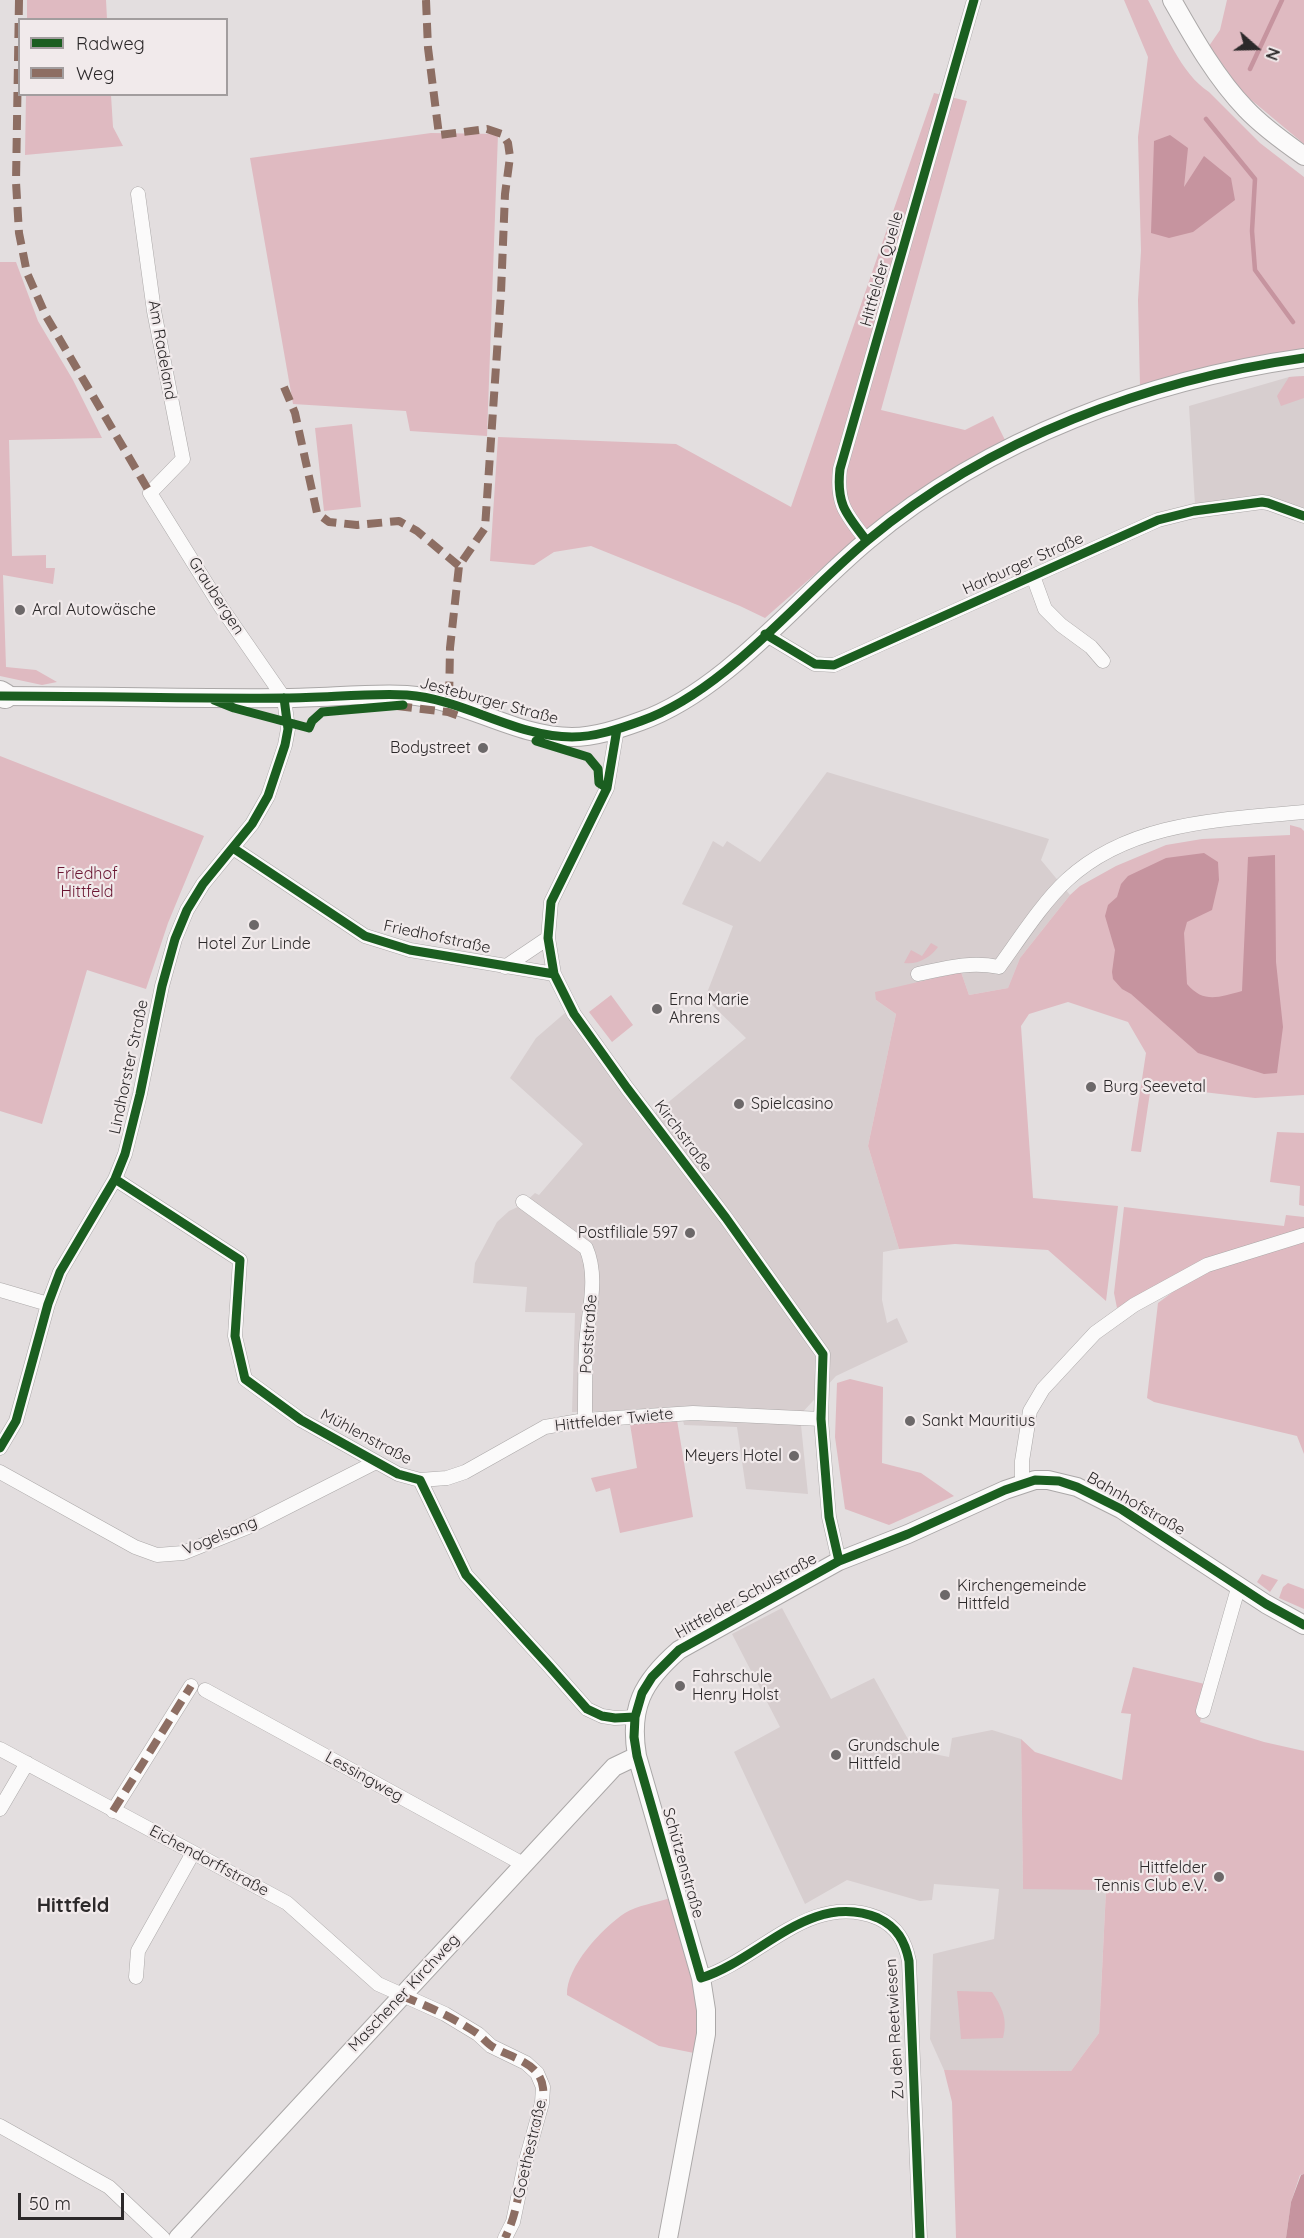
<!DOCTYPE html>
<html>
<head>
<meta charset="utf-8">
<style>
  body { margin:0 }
  #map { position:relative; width:1304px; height:2238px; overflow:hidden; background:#e3dedf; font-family:Quicksand,sans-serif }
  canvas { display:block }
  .legend { position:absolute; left:18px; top:18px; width:210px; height:78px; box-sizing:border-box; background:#f1eaeb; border:2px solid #a29d9e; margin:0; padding:8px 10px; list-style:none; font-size:18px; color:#2c292a }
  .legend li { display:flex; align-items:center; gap:12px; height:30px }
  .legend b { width:30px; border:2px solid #a29d9e }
  .north { position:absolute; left:1226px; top:18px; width:60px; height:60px; -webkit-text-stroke:4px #f1eaeb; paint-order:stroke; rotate:110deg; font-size:16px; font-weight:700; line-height:24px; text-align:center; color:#2c292a }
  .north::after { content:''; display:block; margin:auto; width:21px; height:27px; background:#2c292a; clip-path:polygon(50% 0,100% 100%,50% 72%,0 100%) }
  .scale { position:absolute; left:18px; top:2193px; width:106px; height:27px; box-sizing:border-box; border:3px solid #2c292a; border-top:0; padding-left:8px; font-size:18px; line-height:21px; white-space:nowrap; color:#2c292a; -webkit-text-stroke:4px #f1eaeb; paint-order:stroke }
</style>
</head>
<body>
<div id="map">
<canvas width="1304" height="2238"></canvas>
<ul class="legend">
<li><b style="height:8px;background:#1b5e20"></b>Radweg</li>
<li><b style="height:8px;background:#8d6e63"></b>Weg</li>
</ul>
<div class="north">N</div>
<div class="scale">50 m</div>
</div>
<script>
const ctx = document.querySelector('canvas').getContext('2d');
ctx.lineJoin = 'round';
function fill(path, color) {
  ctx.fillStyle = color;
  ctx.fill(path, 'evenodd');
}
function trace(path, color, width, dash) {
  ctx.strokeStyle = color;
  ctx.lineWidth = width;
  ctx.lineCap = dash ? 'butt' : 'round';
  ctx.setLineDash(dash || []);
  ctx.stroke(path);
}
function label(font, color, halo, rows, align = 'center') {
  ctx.font = font + ' Quicksand,sans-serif';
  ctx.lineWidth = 4.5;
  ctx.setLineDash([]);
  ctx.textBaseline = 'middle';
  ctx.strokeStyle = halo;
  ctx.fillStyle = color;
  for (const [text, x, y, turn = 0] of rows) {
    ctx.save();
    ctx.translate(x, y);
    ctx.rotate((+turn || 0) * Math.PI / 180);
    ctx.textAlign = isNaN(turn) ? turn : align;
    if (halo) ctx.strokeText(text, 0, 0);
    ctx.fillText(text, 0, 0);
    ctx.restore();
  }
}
fill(new Path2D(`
  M1304,376v134l-45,-13 -29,2 -35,6 -6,-99 100,-29z
  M827,772l222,67 -8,21 29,35 -50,63 -12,30 -39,7 -8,-23 -85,28 20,14 -28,132 31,103 -16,3 -1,48 5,23 10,-5 11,24 -72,34 -36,39 8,79 -62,-5 -9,-62 -53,-2 -3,-16 -109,3 3,-99 -50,-1 2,-25 -54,-4 2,-20 22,-41 12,-11 13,-6 13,-12 4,2 44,-51 -73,-66 26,-40 30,-26 82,107 98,-81 -41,-40 28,-72 -51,-22 31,-63 10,6 4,-6 33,21z
  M782,1608l49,91 43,-21 40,72 35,7 3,-19 40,-8 29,9 2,150h83l-7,144 -28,38 -127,-1 -14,-31 3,-85 61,-15 5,-50 -65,-5 -2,16 -12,1 -73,-21 -42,24 -71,-152 46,-25 -48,-93z`), '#d7cecf');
fill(new Path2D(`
  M27,0h79l1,19h-80z
  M1124,0h24c16,30 33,74 61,92l51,51 44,34v171l-164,38 -2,-86 3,-49 -3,-114 10,-80z
  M1227,0h77v144l-61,-51 -34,-47 11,-16z
  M934,93l33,8 -86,309 84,20 28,-14 12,24 -103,61 -48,39 -89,78 -25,-12 -149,-60 -37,6 -20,13 -44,-4 8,-124 178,7 115,63z
  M26,95h85l2,32 10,19 -98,9z
  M431,133l67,1 -11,302 -77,-5 -4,-20 -113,-7 -43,-246z
  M0,262h16l22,59 35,59 29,58 -93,2 3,116 34,-1v13h9l-2,16 -50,-9 3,92 30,3 21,12 -15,3 -42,-9z
  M1304,376v22l-23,8 -4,-10 12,-19z
  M352,424l9,83 -37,4 -9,-83z
  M0,756l204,80 -36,87 -22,66 -59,-19 -45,154 -42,-13z
  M1290,825l11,3 3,3v264l-49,3 -104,-12 -10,66 -10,-1 15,-98 -18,-31 -60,-20 -39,12 -8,12 12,172 85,8 -12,95 -58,-51 -93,-6 -56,5 -31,-103 28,-132 -20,-14 -1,-8 86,-20 8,23 39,-7 12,-30 50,-63 10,-9 36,-20 50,-21 36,-6 88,-4z
  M931,943l7,4c-8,11 -21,18 -34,16l7,-13 11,6z
  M611,995l22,30 -21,17 -23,-30z
  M1277,1132l27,1v73l-5,-1 1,-19 -30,-4z
  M1124,1207l160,19 2,-11 18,2v14l-100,33 -87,44 -3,-15z
  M1304,1240v214l-7,-18 -143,-34 -7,-4 11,-95 20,-15 30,-17z
  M850,1379l33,8 -1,76 39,10 33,23 -65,29 -44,-16 -10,-72 2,-54z
  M677,1420l16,97 -73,16 -10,-45 -14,4 -5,-14 46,-10 -7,-44z
  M1262,1574l16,6 -8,12 -13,-10z
  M1288,1583l16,6v20l-25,-11 4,-11z
  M1133,1667l76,18 -9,37 64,20 40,9v423l-4,1 -9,27 -5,36h-330l-4,-136 -8,-32 127,1 28,-38 7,-143 -83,-1 -2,-150 14,13 87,28 9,-66 -10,-1z
  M670,1898c14,50 35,103 24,155l-35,-7 -92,-51c-1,-28 35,-67 58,-82 13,-8 31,-10 45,-15z
  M957,1991l35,1c10,15 16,27 11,46l-42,1z`), '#dfbac1');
fill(new Path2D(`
  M1170,135l18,13 -4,39 20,-31 27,22 4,22 -42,32 -24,6 -18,-5 3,-92z
  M1204,853l14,9 1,18 -7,30 -25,12 -3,11 3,51c17,20 32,13 55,7l6,-134 27,-2 1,107 7,65 -6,46 -13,1 -66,-21 -67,-59 -9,-5 -9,-10 -1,-7 3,-22 -10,-34 3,-11 9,-8 4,-13 7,-8 38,-18z
  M1304,2174v64h-18l5,-36 10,-27z`), '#c6949f');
trace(new Path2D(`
  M1250,69l32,-69
  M1206,119l49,60 -3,52 3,39 38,52`), '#c6949f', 4.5);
const street = new Path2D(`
  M867,541c-21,-27 -31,-37 -27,-72l134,-469
  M1033,576l12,33 16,16 30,22 12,14
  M765,634l50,30 19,1 324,-145 36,-9 68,-9 6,1 36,13
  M617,729l-10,59 -56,114 -3,36 6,36 20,40 53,74 99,130 97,136 -2,65 8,98 10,44
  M233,848l132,88 45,14 144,24
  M505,967l43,-29
  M918,974c28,-6 52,-13 81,-7 19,-26 44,-65 68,-87 64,-59 154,-60 237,-68
  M115,1179l125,81 -5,76 10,43 56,41 97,54 22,6 27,-2 18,-6 80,-45 40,-7 108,-7 128,6
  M523,1202l63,46c13,29 2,66 0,97 -1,25 -1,50 -1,75
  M0,1290l48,14
  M0,1448l16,-27 32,-117 12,-32 55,-93 10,-25 15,-60 22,-108 13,-47 12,-29 16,-26 49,-60 16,-28 17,-51 3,-16 -4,-31 -63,-91 -71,-114 33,-34 -29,-148 -16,-117
  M0,1472l135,75 22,8 26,-2 65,-26 128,-65
  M420,1480l46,95 84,92 37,42 15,7 13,2 20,-1
  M1022,1484v-23l8,-50 13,-22 52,-56 39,-28 73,-40 97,-30
  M205,1690l318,174
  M1203,1711l36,-126
  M0,1749l287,154 91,81 67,30 33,20 13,12 35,17 11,10 6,14 -1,16 -17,61 -12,58 -8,16
  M0,1809l27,-46
  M113,1811l78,-125
  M136,1977l2,-26 55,-98
  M701,1978c59,-18 109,-88 177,-60 19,9 27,23 31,43l11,277
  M0,2126l109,61 54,51`);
const secondary = new Path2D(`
  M1172,0c21,37 44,78 74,109 17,18 38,33 58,47
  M0,696c95,0 190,3 285,2 40,0 82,-5 122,-3 57,4 108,42 165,42 23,0 47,-8 69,-16 85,-30 158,-124 227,-181 122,-102 280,-160 436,-182
  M178,2238l436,-471 23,-11
  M668,2238l38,-204v-24l-5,-32 -64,-222c-8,-48 5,-74 42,-106l160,-89 69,-27 97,-44 30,-10h13l29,7 44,22 145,95 38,21`);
const highway = new Path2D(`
  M0,693l5,3`);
trace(street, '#aba8a8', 15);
trace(secondary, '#aba8a8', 20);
trace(highway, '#aba8a8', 26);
trace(street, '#fbfafa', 14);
trace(secondary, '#fbfafa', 18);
trace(highway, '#fbfafa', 24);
trace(new Path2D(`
  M19,0l-3,182 3,51 8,40 19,43 104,177
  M426,0l2,48 11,87 48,-6 15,5 6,9 2,14 -5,37 -4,99 -16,235 -26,38 -9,82 -1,55
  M284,387l11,26 22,100 12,9 28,3 42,-4 18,10 42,35
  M397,706l51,6 11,4
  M113,1811l78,-125
  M402,1996c26,10 50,21 73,36 7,4 11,11 18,15 18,11 47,15 50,41 3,22 -13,53 -18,75 -6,27 -8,51 -20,75`), '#8d6e63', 8, [15, 8]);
trace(new Path2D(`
  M867,541c-21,-27 -31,-37 -27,-72l134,-469
  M765,634l50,30 19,1 324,-145 36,-9 68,-9 6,1 36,13
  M0,696c95,0 190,3 285,2 40,0 82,-5 122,-3 57,4 108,42 165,42 23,0 47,-8 69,-16 85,-30 158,-124 227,-181 122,-102 280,-160 436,-182
  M214,700l20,8 75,20 3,-7 10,-9 81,-7
  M617,729l-10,59 -56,114 -3,36 6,36 20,40 53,74 99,130 97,136 -2,65 8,98 10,44
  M536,741l52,16 10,12 1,14 8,5
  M233,848l132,88 45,14 144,24
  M115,1179l125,81 -5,76 10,43 56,41 97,54 22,6 46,95 84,92 37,42 15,7 13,2 20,-1
  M0,1448l16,-27 32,-117 12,-32 55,-93 10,-25 15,-60 22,-108 13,-47 12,-29 16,-26 49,-60 16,-28 17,-51 3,-16 -4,-31
  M920,2238l-11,-277c-4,-20 -12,-34 -31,-43 -68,-28 -118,42 -177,60l-64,-222 -3,-19 1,-20 7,-24 10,-16 27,-27 160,-89 69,-27 97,-44 30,-10 24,1 18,6 44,22 145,95 38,21`), '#1b5e20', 9);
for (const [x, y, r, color] of [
  [20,610,6,"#6c6869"],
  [483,748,6,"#6c6869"],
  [254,925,6,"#6c6869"],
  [657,1009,6,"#6c6869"],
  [1091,1087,6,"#6c6869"],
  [739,1104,6,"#6c6869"],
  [690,1233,6,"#6c6869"],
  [910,1421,6,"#6c6869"],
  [794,1456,6,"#6c6869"],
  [945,1595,6,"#6c6869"],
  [680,1686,6,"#6c6869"],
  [836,1755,6,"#6c6869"],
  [1219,1877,6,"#6c6869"]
]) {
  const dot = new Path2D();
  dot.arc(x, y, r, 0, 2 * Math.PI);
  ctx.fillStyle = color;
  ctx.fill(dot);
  trace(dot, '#f1eaeb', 2);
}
label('16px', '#2c292a', '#f1eaeb', [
  ["Hittfelder Quelle",882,269,-74],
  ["Am Radeland",162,350,80],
  ["Harburger Straße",1023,564,-24],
  ["Graubergen",216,596,57],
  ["Jesteburger Straße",489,701,15],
  ["Friedhofstraße",437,937,12],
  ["Lindhorster Straße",129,1067,-78],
  ["Kirchstraße",683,1136,53],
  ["Poststraße",589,1334,-86],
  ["Hittfelder Twiete",614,1420,-6],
  ["Mühlenstraße",366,1437,28],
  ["Bahnhofstraße",1136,1504,30],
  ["Vogelsang",220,1536,-22],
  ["Hittfelder Schulstraße",746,1596,-29],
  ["Lessingweg",364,1777,29],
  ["Eichendorffstraße",209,1861,28],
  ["Schützenstraße",683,1863,74],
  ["Maschener Kirchweg",404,1993,-47],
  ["Zu den Reetwiesen",895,2029,-93],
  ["Goethestraße",530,2149,-77]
]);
label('16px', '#2c292a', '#f1eaeb', [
  ["Aral Autowäsche",32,610],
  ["Bodystreet",471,748,"right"],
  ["Hotel Zur Linde",254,944,"center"],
  ["Erna Marie",669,1000],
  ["Ahrens",669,1018],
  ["Burg Seevetal",1103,1087],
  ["Spielcasino",751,1104],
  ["Postfiliale 597",678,1233,"right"],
  ["Sankt Mauritius",922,1421],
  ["Meyers Hotel",782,1456,"right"],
  ["Kirchengemeinde",957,1586],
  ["Hittfeld",957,1604],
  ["Fahrschule",692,1677],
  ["Henry Holst",692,1695],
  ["Grundschule",848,1746],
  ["Hittfeld",848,1764],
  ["Hittfelder",1207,1868,"right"],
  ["Tennis Club e.V.",1207,1886,"right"]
], 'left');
label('16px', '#6a1632', '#f1eaeb', [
  ["Friedhof",87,874],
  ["Hittfeld",87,892]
]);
label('bold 20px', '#2c292a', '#f1eaeb', [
  ["Hittfeld",73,1906]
]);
</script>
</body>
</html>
